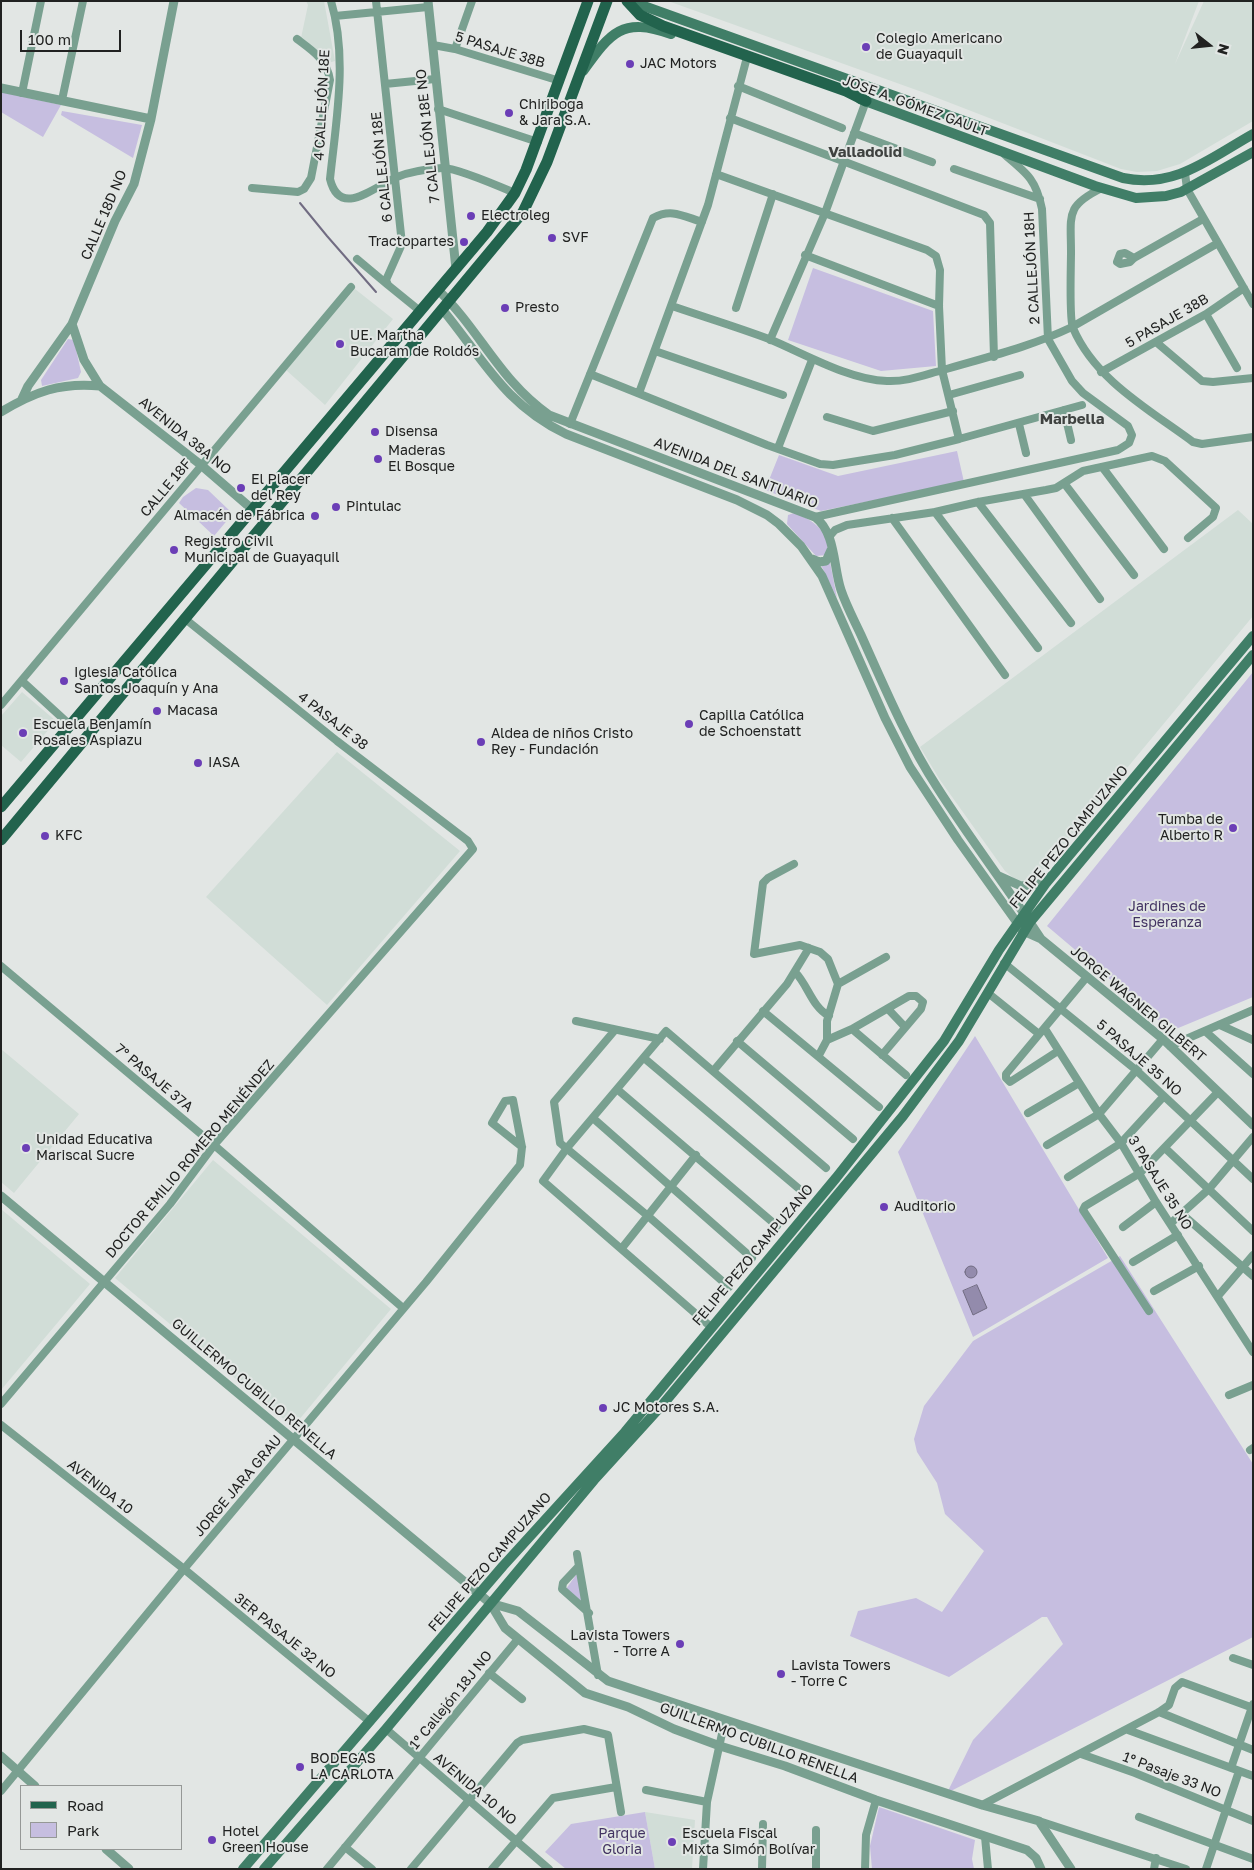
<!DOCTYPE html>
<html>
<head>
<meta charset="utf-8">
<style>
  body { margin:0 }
  #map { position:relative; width:1254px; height:1870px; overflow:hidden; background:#e2e6e4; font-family:"Golos Text",sans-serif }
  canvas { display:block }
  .frame { position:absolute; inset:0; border:2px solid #212221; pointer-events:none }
  .legend { position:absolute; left:20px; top:1785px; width:162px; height:65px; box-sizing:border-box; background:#e2e6e4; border:1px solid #959896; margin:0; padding:6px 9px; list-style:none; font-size:15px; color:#212221 }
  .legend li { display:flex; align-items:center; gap:10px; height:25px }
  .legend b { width:25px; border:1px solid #959896 }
  .north { position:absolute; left:1184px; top:20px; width:50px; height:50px; -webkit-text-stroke:4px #e2e6e4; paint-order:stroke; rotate:106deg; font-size:14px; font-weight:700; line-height:20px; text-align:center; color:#212221 }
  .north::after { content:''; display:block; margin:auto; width:18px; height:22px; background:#212221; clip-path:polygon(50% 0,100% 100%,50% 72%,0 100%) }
  .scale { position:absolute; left:20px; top:30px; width:101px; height:22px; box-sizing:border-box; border:2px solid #212221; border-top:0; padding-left:6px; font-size:15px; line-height:18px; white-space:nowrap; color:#212221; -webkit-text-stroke:4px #e2e6e4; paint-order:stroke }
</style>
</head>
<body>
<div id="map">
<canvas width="1254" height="1870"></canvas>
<div class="frame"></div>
<ul class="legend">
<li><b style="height:6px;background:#22634d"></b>Road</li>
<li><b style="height:14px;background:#c6bee0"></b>Park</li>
</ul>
<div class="north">N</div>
<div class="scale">100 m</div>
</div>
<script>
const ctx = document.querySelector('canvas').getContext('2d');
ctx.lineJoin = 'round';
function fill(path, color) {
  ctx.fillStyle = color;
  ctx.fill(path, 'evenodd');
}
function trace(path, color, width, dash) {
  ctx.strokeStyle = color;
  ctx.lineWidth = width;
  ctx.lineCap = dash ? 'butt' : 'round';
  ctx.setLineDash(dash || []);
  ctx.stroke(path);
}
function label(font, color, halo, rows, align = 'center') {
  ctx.font = font + ' "Golos Text",sans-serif';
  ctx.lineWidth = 4;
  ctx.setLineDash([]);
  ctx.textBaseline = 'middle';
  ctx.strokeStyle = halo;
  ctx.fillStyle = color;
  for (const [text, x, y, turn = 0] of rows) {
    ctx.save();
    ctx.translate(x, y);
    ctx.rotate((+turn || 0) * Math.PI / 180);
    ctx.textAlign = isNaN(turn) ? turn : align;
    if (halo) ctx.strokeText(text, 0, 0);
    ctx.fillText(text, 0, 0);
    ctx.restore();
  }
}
fill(new Path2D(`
  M306,1h18l11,60 -7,2 -27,-25 7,-33z
  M668,1h531l-24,63 29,-63h49v120l-73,43 -23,7 -20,1 -16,-3 -199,-77z
  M355,289l38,30 -68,86 -39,-35z
  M1238,510l15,14v92l-218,263 -6,4h-6l-7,-3 -11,-9 -65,-91 -20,-33z
  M22,692l34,29 -35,41 -20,-17v-29z
  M337,752l123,99 -133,154 -121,-108z
  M1,1049l78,65 -65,79 -13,-11z
  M213,1160l178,149 -98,118 -178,-149z
  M1,1209l89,75 -89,106z
  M645,1812l50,8 -3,49h-37z`), '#d1ddd7');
fill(new Path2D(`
  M1,92l60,13 -18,32 -42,-25z
  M62,111l80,14 -9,33 -72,-43z
  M813,268l120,43 3,55 -55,5 -93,-31z
  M68,339l6,1 7,32 -3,6 -36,8 -1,-6z
  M957,451l7,31 -143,29 -56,-21 14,-35 59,21z
  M196,488l12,2 22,21v6l-16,19 -35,-33 4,-6z
  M794,513c17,5 40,21 32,42l-10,1 -29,-32 1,-9z
  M830,562l7,36 -16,-33z
  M1253,672v325l-82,34 -124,-105z
  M975,1036l133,222 -135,79 -75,-185z
  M1120,1256l133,208v173l-306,156 26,-53 90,-96 -16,-27h-5l-93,60 -99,-41 8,-25 58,-13 26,14 42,-61 -39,-37 -8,-31 -20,-31 -3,-13 10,-33 49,-65z
  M576,1575h2l4,28 -16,-14z
  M879,1807l96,33 -3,19 2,10h-102l-2,-23z
  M645,1812l10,57h-89l-21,-17 26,-28z`), '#c6bee0');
const water = new Path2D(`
  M965 1272a6 6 0 1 1 12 0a6 6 0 1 1-12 0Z
  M977,1285l10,23 -14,7 -10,-24z`);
fill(water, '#938bac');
trace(water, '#716c82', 1);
trace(new Path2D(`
  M300,203l27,33 49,56`), '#716c82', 2);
trace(new Path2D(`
  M331,1c17,57 5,120 -1,178 10,41 46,6 67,-2 12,-5 31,-8 45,-9 12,-1 59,19 73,25
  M376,1l26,243 -16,36 2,5 32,26
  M335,16l93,-9
  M433,45l22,4 105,32
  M455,49l17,-48
  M385,84l50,-5
  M738,86l104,42
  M22,93l19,-92
  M62,100l21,-99
  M438,109l100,33
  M730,118l254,97 6,8 4,134
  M854,133l78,29
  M954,169l86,30
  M1185,173l2,16 66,115
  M716,174l211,76 9,6 4,14 -1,36 3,64 17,69
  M252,188l46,4 6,-3 7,-11 19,-98c-3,-20 -17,-29 -33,-41
  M1102,188c-37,18 -31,27 -31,64 0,14 -2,67 2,76 22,52 77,82 120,114l9,2 51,-7
  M805,255l134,51
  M1134,258l-9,-5 -5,1 -3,8 3,2 10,-2 4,-4 69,-39
  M357,259l31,26
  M672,306c32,11 65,21 97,33 34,14 80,41 118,42 19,1 37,-6 56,-11 44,-13 87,-23 129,-43l146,-84
  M736,308l37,-114
  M1206,314l31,54
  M770,340l55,-127 41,-112
  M1156,342l46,39 11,1 40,-4
  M655,351l128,44
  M1101,372l105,-58 38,-26
  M590,374l177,71 53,19 13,1 62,-10 64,-16 123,-34
  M639,393l69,-188 38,-144
  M949,395l71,-20
  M1064,410l7,30
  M827,417l46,14 80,-20
  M570,424l83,-206c18,-10 30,-2 49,4
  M1019,424l7,29
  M778,448l34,-88
  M1103,468l61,81
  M1064,483l70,92
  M1024,494l76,105
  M978,502l93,121
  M935,512l103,136
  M815,517l303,-67 11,-7 3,-8 -4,-9 -45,-33 -11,-12 -24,-42 -6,-130c-6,-29 -14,-35 -37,-54
  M892,518l113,157
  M829,537l6,-7 12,-5 88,-13 43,-10 68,-12 10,-2 27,-17 69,-15 13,5 51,47 -3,9 -25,21
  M22,681l48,44
  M1,705l350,-418
  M794,864l-26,14 -5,5 -9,71 46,-9 20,7 8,7 10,25 -11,37v19l-8,15
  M1004,963l132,107 117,109
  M1,966l213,179 189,163
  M795,972c13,13 17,35 34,44
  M838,984l48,-27
  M988,993l51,41
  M888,1009l17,18
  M763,1011l116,96
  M576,1021l84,18
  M1220,1025l33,15
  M852,1029l54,46
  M1045,1029l54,85 22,29 35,59 97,150
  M615,1030l-61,72 6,41 88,73 81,71
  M1205,1031l48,43
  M827,1040l25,-11 57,-33h7l7,6 -2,7 -39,46
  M737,1041l116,98
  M1170,1046l83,-36
  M1058,1051l-48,31 -4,-4v-4l80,-96
  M644,1058l160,135
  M714,1070l73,-86 22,-36
  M618,1090l159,136
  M1028,1113l51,-30
  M594,1119l158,139
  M1047,1145l52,-31 64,-75
  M1165,1148l88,83
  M1068,1177l53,-34 43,-47
  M1182,1214l71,62
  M1171,1223l38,-34 44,-52
  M1123,1227l33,-25
  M622,1248l74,-93
  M1133,1262l45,-27
  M1154,1291l45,-25
  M1218,1296l35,-41
  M1149,1311l-66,-101 2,-4 55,-33 78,-81
  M711,1327l-168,-146 24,-33 99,-117 160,137
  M1229,1395l24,-10
  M1,1404l169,-200 44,-59 259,-296 -5,-8 -131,-100 -153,-123
  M1,1425l183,144 186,153
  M1250,1450l3,-2
  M577,1554l2,12
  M589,1613l-27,-24 1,-6 16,-17 19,109
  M1233,1658l20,7
  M489,1673l33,26
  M1159,1712l94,38
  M386,1729l163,140
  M1128,1730l125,46
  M1081,1754l54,19 118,48
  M1231,1768l22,-64
  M646,1790l61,12
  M1,1791l183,-222 242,-287 94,-117 2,-18 -9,-47 -8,1 -13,22 30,24
  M982,1805l177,-93 10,-7 6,-17 7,-6 71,26
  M1139,1817l114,42
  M1039,1821l147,48
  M816,1830v39
  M985,1837l3,32
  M345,1847l27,22
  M327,1869l191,-230
  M411,1869l106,-126 5,-3 62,-11 24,6 13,77
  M492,1869l61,-71 63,-11
  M703,1869l4,-67 18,-82
  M762,1869l1,-45
  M865,1869l1,-34 10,-35
  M1154,1869l2,-11
  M1206,1869l33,-98`), '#79a090', 8);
trace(new Path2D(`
  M428,1l28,268
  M1,88l150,31
  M438,290c42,40 61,90 111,125l266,102c21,16 18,49 26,73 5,15 13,30 20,45 23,51 45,104 76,152 33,52 71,101 104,152
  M442,309c42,51 62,95 124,125l171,66 30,15 12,9 22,22 21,30 63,142 25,49 48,73 65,91 18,8 122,100 90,86
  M72,324l12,36 16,26 101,79 51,44
  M22,399l6,-13 44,-62 43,-103 19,-37 17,-65 23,-118
  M1,412c33,-20 60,-30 99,-26
  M812,559l7,3 7,-1 5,-11
  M999,876l22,10 25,-3
  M1,1196l489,407 15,25 80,65 43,14 46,22 46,17 65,20 91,34 151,50 9,8 5,11
  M490,1603l28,8 90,70 374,124 57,16 32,48
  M1,1756l34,30
  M106,1849l23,20`), '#79a090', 9);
trace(new Path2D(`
  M630,1l493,177c52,11 87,-20 130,-44
  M583,71c28,-39 39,-54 88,-37
  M860,99l235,87 41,12 30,-2 15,-4 72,-40
  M243,1869l260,-303 122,-134 211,-254 108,-137 55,-91 47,-67 207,-247
  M264,1869l122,-140 208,-249 70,-77 239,-287 56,-75 71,-119 223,-267`), '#407e67', 10);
trace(new Path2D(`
  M627,1l13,14 23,11 183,65 20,10
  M1,807l486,-575 28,-39 11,-23 62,-169
  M1,840l522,-628 24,-50 60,-161`), '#22634d', 11);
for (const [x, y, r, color] of [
  [866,47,5,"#6b3eb6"],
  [630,64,5,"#6b3eb6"],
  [509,113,5,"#6b3eb6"],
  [471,216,5,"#6b3eb6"],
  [552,238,5,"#6b3eb6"],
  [464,242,5,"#6b3eb6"],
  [505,308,5,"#6b3eb6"],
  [340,344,5,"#6b3eb6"],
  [375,432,5,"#6b3eb6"],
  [378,459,5,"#6b3eb6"],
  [241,488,5,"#6b3eb6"],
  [336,507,5,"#6b3eb6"],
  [315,516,5,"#6b3eb6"],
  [174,550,5,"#6b3eb6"],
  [64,681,5,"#6b3eb6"],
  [157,711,5,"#6b3eb6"],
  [689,724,5,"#6b3eb6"],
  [23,733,5,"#6b3eb6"],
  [481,742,5,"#6b3eb6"],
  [198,763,5,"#6b3eb6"],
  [1233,828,5,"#6b3eb6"],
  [45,836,5,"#6b3eb6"],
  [26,1148,5,"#6b3eb6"],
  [884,1207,5,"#6b3eb6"],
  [603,1408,5,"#6b3eb6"],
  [680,1644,5,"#6b3eb6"],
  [781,1674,5,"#6b3eb6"],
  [300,1767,5,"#6b3eb6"],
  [212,1840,5,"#6b3eb6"],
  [672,1842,5,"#6b3eb6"]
]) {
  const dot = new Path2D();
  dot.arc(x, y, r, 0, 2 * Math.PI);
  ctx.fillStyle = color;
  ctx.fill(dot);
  trace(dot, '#e2e6e4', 2);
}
label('14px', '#212221', '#e2e6e4', [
  ["Colegio Americano",876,39],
  ["de Guayaquil",876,55],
  ["JAC Motors",640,64],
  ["Chiriboga",519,105],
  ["& Jara S.A.",519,121],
  ["Electroleg",481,216],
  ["SVF",562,238],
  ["Tractopartes",454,242,"right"],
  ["Presto",515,308],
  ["UE. Martha",350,336],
  ["Bucaram de Roldós",350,352],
  ["Disensa",385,432],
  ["Maderas",388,451],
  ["El Bosque",388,467],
  ["El Placer",251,480],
  ["del Rey",251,496],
  ["Pintulac",346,507],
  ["Almacén de Fábrica",305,516,"right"],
  ["Registro Civil",184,542],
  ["Municipal de Guayaquil",184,558],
  ["Iglesia Católica",74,673],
  ["Santos Joaquín y Ana",74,689],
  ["Macasa",167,711],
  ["Capilla Católica",699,716],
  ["de Schoenstatt",699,732],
  ["Escuela Benjamín",33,725],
  ["Rosales Aspiazu",33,741],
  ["Aldea de niños Cristo",491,734],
  ["Rey - Fundación",491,750],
  ["IASA",208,763],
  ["Tumba de",1223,820,"right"],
  ["Alberto R",1223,836,"right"],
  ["KFC",55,836],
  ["Unidad Educativa",36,1140],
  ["Mariscal Sucre",36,1156],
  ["Auditorio",894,1207],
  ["JC Motores S.A.",613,1408],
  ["Lavista Towers",670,1636,"right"],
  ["- Torre A",670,1652,"right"],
  ["Lavista Towers",791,1666],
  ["- Torre C",791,1682],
  ["BODEGAS",310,1759],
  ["LA CARLOTA",310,1775],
  ["Hotel",222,1832],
  ["Green House",222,1848],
  ["Escuela Fiscal",682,1834],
  ["Mixta Simón Bolívar",682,1850]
], 'left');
label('14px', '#212221', '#e2e6e4', [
  ["5 PASAJE 38B",500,50,17],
  ["4 CALLEJÓN 18E",322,105,-87],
  ["JOSE A. GÓMEZ GAULT",915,106,20],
  ["7 CALLEJÓN 18E NO",428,136,-96],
  ["6 CALLEJÓN 18E",382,167,-96],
  ["CALLE 18D NO",104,215,-67],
  ["2 CALLEJÓN 18H",1032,268,-93],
  ["5 PASAJE 38B",1167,321,-30],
  ["AVENIDA 38A NO",185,436,39],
  ["AVENIDA DEL SANTUARIO",736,473,21],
  ["CALLE 18F",166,488,-50],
  ["4 PASAJE 38",333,721,38],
  ["FELIPE PEZO CAMPUZANO",1069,837,-51],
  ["JORGE WAGNER GILBERT",1138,1004,40],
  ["5 PASAJE 35 NO",1139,1058,41],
  ["7° PASAJE 37A",154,1078,40],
  ["DOCTOR EMILIO ROMERO MENÉNDEZ",190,1159,-50],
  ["3 PASAJE 35 NO",1160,1183,58],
  ["FELIPE PEZO CAMPUZANO",753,1255,-50],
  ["GUILLERMO CUBILLO RENELLA",254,1389,40],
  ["JORGE JARA GRAU",238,1486,-50],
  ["AVENIDA 10",100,1487,38],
  ["FELIPE PEZO CAMPUZANO",490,1562,-49],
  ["3ER PASAJE 32 NO",285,1636,39],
  ["1º Callejón 18J NO",451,1700,-51],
  ["GUILLERMO CUBILLO RENELLA",759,1743,20],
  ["1º Pasaje 33 NO",1172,1775,21],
  ["AVENIDA 10 NO",475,1789,40]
]);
label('14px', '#423362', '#e2e6e4', [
  ["Jardines de",1167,907],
  ["Esperanza",1167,923],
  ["Parque",622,1834],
  ["Gloria",622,1850]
]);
label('bold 15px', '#3f4240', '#e2e6e4', [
  ["Valladolid",865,152],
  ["Marbella",1072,419]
]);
</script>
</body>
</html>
